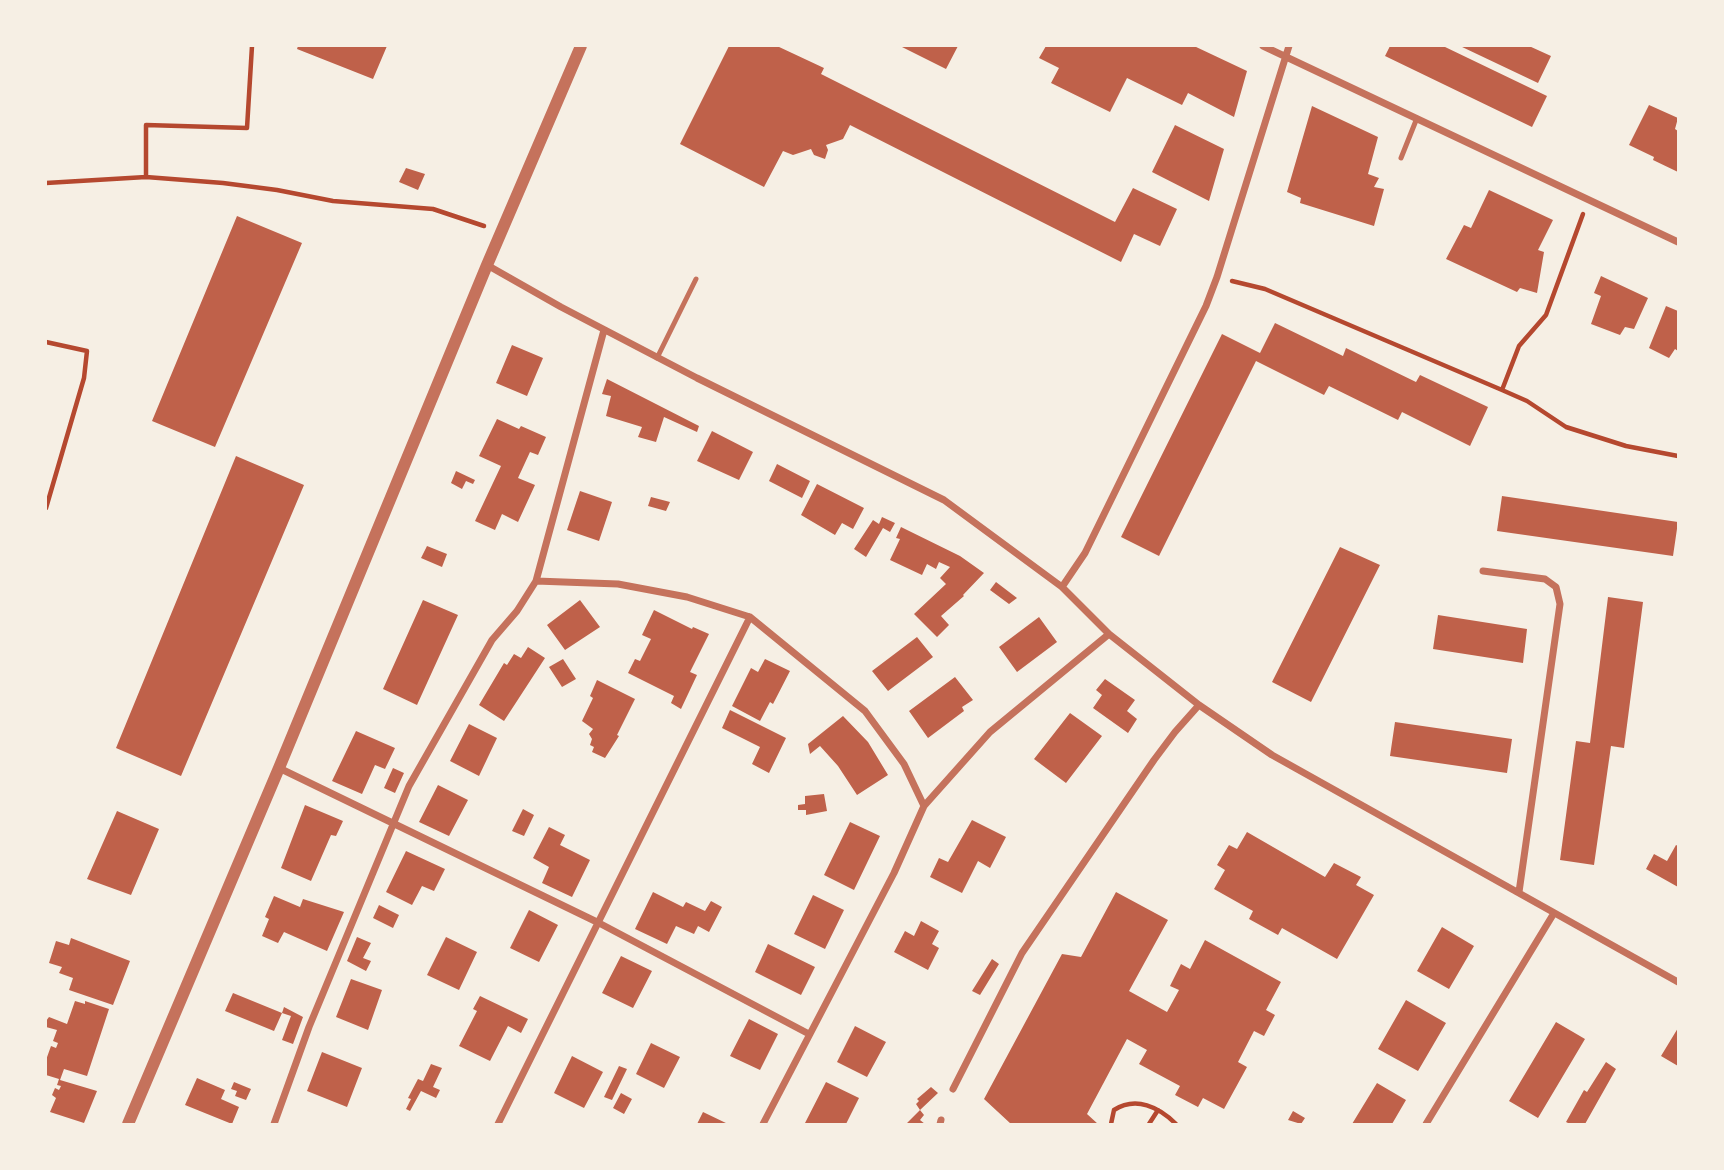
<!DOCTYPE html>
<html>
<head>
<meta charset="utf-8">
<style>
  body { margin:0 }
  #map { position:relative; width:1724px; height:1170px; overflow:hidden; background:#f6efe4; font-family:"Roboto Condensed",sans-serif }
  canvas { display:block }
  .frame { position:absolute; inset:0; border:47px solid #f6efe4; pointer-events:none }
</style>
</head>
<body>
<div id="map">
<canvas width="1724" height="1170"></canvas>
<div class="frame"></div>
</div>
<script>
const ctx = document.querySelector('canvas').getContext('2d');
ctx.lineJoin = 'round';
function fill(path, color) {
  ctx.fillStyle = color;
  ctx.fill(path, 'evenodd');
}
function trace(path, color, width, dash) {
  ctx.strokeStyle = color;
  ctx.lineWidth = width;
  ctx.lineCap = dash ? 'butt' : 'round';
  ctx.setLineDash(dash || []);
  ctx.stroke(path);
}
fill(new Path2D(`
  M298,46h89l-14,33 -76,-30z
  M729,46h48l47,22 -3,6 294,148 18,-34 44,21 -17,37 -26,-12 -13,28 -271,-137 -7,14 -17,6 2,5 -3,9 -11,-4 -3,-6 -18,6 -10,-4 -19,36 -84,-43z
  M900,46h58l-12,23z
  M1046,46h148l53,25 -13,46 -46,-24 -6,12 -55,-27 -17,34 -59,-29 8,-15 -20,-10z
  M1390,46h53l104,50 -15,31 -147,-71z
  M1460,46h69l22,10 -13,27z
  M1649,105l29,13 -3,11 3,2v41l-25,-12 1,-3 -25,-12z
  M1312,106l66,31 -10,37 11,4 -5,9 10,2 -10,37 -74,-23 1,-5 -14,-6z
  M1175,125l49,24 -15,52 -57,-29z
  M406,168l19,6 -7,16 -19,-8z
  M1489,190l64,30 -15,30 6,2 -7,41 -17,-5 -3,4 -71,-33 18,-34 7,3z
  M237,216l65,27 -87,204 -63,-26z
  M1601,276l47,22 -14,31 -9,-2 -5,8 -29,-11 10,-28 -7,-3z
  M1666,306l12,5v40l-3,-2 -6,9 -20,-10z
  M1275,323l68,33 3,-8 70,34 4,-7 68,32 -18,39 -68,-34 -4,8 -69,-34 -5,9 -68,-34 -97,195 -38,-19 101,-203 38,19z
  M512,345l31,13 -16,38 -31,-13z
  M607,379l92,47 -2,6 -33,-15 -8,25 -18,-5 4,-10 -36,-11 5,-20 -9,-2z
  M497,419l22,10 2,-3 25,11 -8,18 -8,-3 -12,26 17,7 -17,37 -16,-8 -7,16 -20,-9 26,-55 -22,-10z
  M712,431l41,21 -14,28 -42,-19z
  M236,456l68,29 -123,291 -65,-28z
  M777,464l33,17 -8,17 -33,-17z
  M456,471l19,9 -2,4 -7,-3 -4,8 -11,-6z
  M817,484l47,24 -11,21 -11,-6 -7,12 -34,-20z
  M580,491l32,11 -13,39 -32,-11z
  M1502,496l176,26 -5,34 -176,-25z
  M651,497l19,5 -4,9 -18,-5z
  M882,517l13,6 -5,9 -7,-4 -17,29 -12,-8 19,-29 6,4z
  M901,527l59,29 24,17 -21,22 1,1 -23,20 8,9 -12,12 -23,-23 32,-30 -6,-6 10,-11 -11,-5 -3,7 -9,-5 -5,11 -32,-15 10,-21 -4,-1z
  M427,546l20,8 -5,13 -21,-9z
  M1340,547l40,18 -69,137 -39,-20z
  M996,582l21,16 -8,6 -19,-14z
  M1608,597l35,5 -19,146 -13,-2 -17,119 -34,-5 16,-119 14,2z
  M423,600l35,15 -41,90 -34,-16z
  M580,600l20,27 -35,23 -18,-25z
  M654,610l38,19 1,-2 16,7 -19,38 7,3 -16,34 -10,-6 3,-7 -46,-23 7,-14 5,2 11,-22 -9,-4z
  M1438,615l89,14 -4,34 -90,-14z
  M1039,617l18,25 -40,30 -18,-25z
  M917,637l16,20 -45,34 -16,-20z
  M528,647l17,11 -41,63 -25,-16 25,-42 3,2 7,-11 7,4z
  M563,659l13,20 -14,8 -13,-20z
  M765,659l25,12 -17,33 -3,-2 -10,19 -28,-15 19,-38 7,4z
  M955,677l18,23 -11,7 2,4 -36,27 -19,-27z
  M1105,679l30,21 -8,11 10,8 -9,14 -35,-25 9,-13 -6,-5z
  M597,680l38,19 -18,36 2,1 -14,22 -13,-6 2,-5 -4,-2 2,-6 -3,-5 4,-5 -11,-8 11,-23 -3,-2z
  M730,710l56,28 -17,35 -17,-9 8,-17 -38,-19z
  M1070,713l32,23 -36,47 -32,-24z
  M843,716l25,26 20,33 -31,20 -19,-29 -18,-20 -10,8 -2,-10z
  M1395,722l117,17 -5,34 -117,-17z
  M469,724l28,14 -18,38 -29,-15z
  M356,731l39,17 -10,21 -10,-4 -13,29 -30,-13z
  M393,768l11,5 -9,20 -11,-5z
  M438,785l30,15 -19,36 -30,-14z
  M824,794l3,17 -21,4v-5h-8v-5l7,-1v-8z
  M305,805l38,16 -7,15 -5,-1 -20,46 -30,-13z
  M523,809l11,6 -10,21 -12,-5z
  M117,811l42,18 -28,66 -44,-16z
  M972,820l34,17 -16,31 -12,-7 -16,32 -32,-16 9,-19 9,4z
  M850,822l30,14 -26,54 -30,-15z
  M549,827l16,8 -5,10 30,15 -18,37 -30,-14 7,-16 -16,-9z
  M1247,832l78,45 9,-14 27,14 -5,8 18,10 -37,64 -55,-31 -4,7 -29,-16 4,-8 -39,-22 11,-19 -8,-5 12,-20 8,4z
  M1676,845l2,1v41l-32,-18 8,-15 13,7z
  M406,851l39,18 -11,22 -12,-5 -10,19 -26,-13z
  M653,892l30,15 3,-5 19,9 6,-10 11,6 -13,25 -11,-6 -4,8 -18,-8 -9,18 -32,-15z
  M1116,892l52,28 -39,71 38,21 12,-22 -9,-4 11,-22 9,5 15,-29 76,42 -15,28 9,5 -11,21 -10,-5 -16,31 9,5 -23,42 -21,-11 -5,9 -23,-12 5,-9 -41,-22 8,-14 -20,-11 -40,75 11,10h-87l-27,-25 78,-145 19,3z
  M813,895l31,15 -19,39 -31,-15z
  M274,896l26,11 3,-8 41,13 -17,39 -43,-19 -6,11 -16,-7 7,-17 -4,-2z
  M379,905l20,10 -6,13 -20,-10z
  M529,910l29,15 -19,37 -29,-14z
  M921,921l18,10 -7,13 7,4 -11,22 -34,-18 11,-21 9,5z
  M1442,927l32,19 -25,43 -32,-18z
  M357,937l14,6 -8,15 8,3 -5,10 -19,-10z
  M446,937l31,15 -18,38 -32,-15z
  M71,938l59,23 -17,44 -44,-15 4,-12 -14,-5 3,-6 -13,-4 7,-22 13,4z
  M768,944l47,23 -14,28 -46,-23z
  M621,956l31,15 -19,37 -31,-15z
  M992,959l7,5 -19,31 -8,-4z
  M351,979l31,11 -14,40 -32,-13z
  M233,993l49,20 -8,18 -49,-20z
  M480,996l48,23 -7,14 -13,-7 -18,35 -31,-15 18,-35 -4,-2z
  M1406,1000l40,23 -28,48 -40,-22z
  M75,1001l10,3v-3l24,8 -22,67 -23,-7 -4,11 37,11 -13,32 -34,-11 6,-14 -4,-3 3,-7 4,2 2,-4 -4,-1 2,-6 -13,-4v-15l5,-14 5,2 2,-5 -5,-2 4,-11 -11,-3v-6l3,-4 18,7z
  M284,1007l19,10 -10,27 -11,-4 9,-24 -9,-3z
  M749,1019l29,15 -18,36 -30,-14z
  M1556,1022l29,17 -47,79 -29,-17z
  M855,1026l31,16 -19,35 -30,-15z
  M1678,1028v38l-17,-10z
  M651,1043l29,14 -16,31 -28,-14z
  M322,1052l40,16 -15,39 -40,-16z
  M572,1056l31,16 -19,36 -30,-15z
  M1606,1062l10,7 -31,55h-15l-4,-2 18,-32 3,2z
  M431,1064l11,4 -9,19 7,3 -4,8 -15,-7 -11,20 -4,-2 5,-10 -3,-1 10,-19 5,2z
  M619,1066l8,3 -15,31 -8,-3z
  M197,1078l28,12 -4,9 18,8 -7,17 -47,-19z
  M234,1082l17,7 -5,11 -11,-4 2,-5 -6,-2z
  M826,1082l33,16 -13,26 -41,-1z
  M1377,1083l29,17 -14,24h-40z
  M931,1087l7,6 -18,17 -4,-6 3,-3 -2,-2z
  M621,1093l11,6 -8,15 -11,-6z
  M920,1110l4,5 -4,5 5,4h-19z
  M1293,1111l12,7 -4,6 -13,-4z
  M703,1112l25,12h-31z`), '#bf614a');
trace(new Path2D(`
  M146,177v-52l101,3 5,-82
  M46,183l100,-6 77,6 54,7 56,11 100,8 51,17
  M1232,281l33,8 237,101 25,11 39,26 60,19 52,10
  M46,342l41,9 -3,27 -38,130
  M1502,390l17,-44 27,-31 37,-101
  M1111,1124l3,-14c22,-14 45,-3 62,14
  M1149,1124l9,-14`), '#b5482f', 4.5);
trace(new Path2D(`
  M1401,158l16,-40
  M657,358l39,-79`), '#c5725c', 5);
trace(new Path2D(`
  M1263,46l415,196
  M487,265l74,42 136,71 247,122 118,87 47,47 90,71 73,50 406,227
  M1483,571l62,8 11,8 4,17 -41,288
  M536,581l82,3 69,13 63,20 115,94 39,53 20,42
  M1062,587l23,-34 121,-247 11,-29 72,-231
  M279,768l320,155 210,111
  M953,1089l69,-136 132,-193 21,-28 24,-27
  M274,1124l35,-97 100,-241 83,-146 25,-29 19,-30 68,-251
  M498,1124l252,-507
  M763,1124l131,-251 30,-67 66,-74 119,-98
  M940,1124l1,-4
  M1426,1124l128,-211`), '#c5725c', 7);
trace(new Path2D(`
  M128,1124l151,-356 208,-503 94,-219`), '#c5725c', 12);
</script>
</body>
</html>
